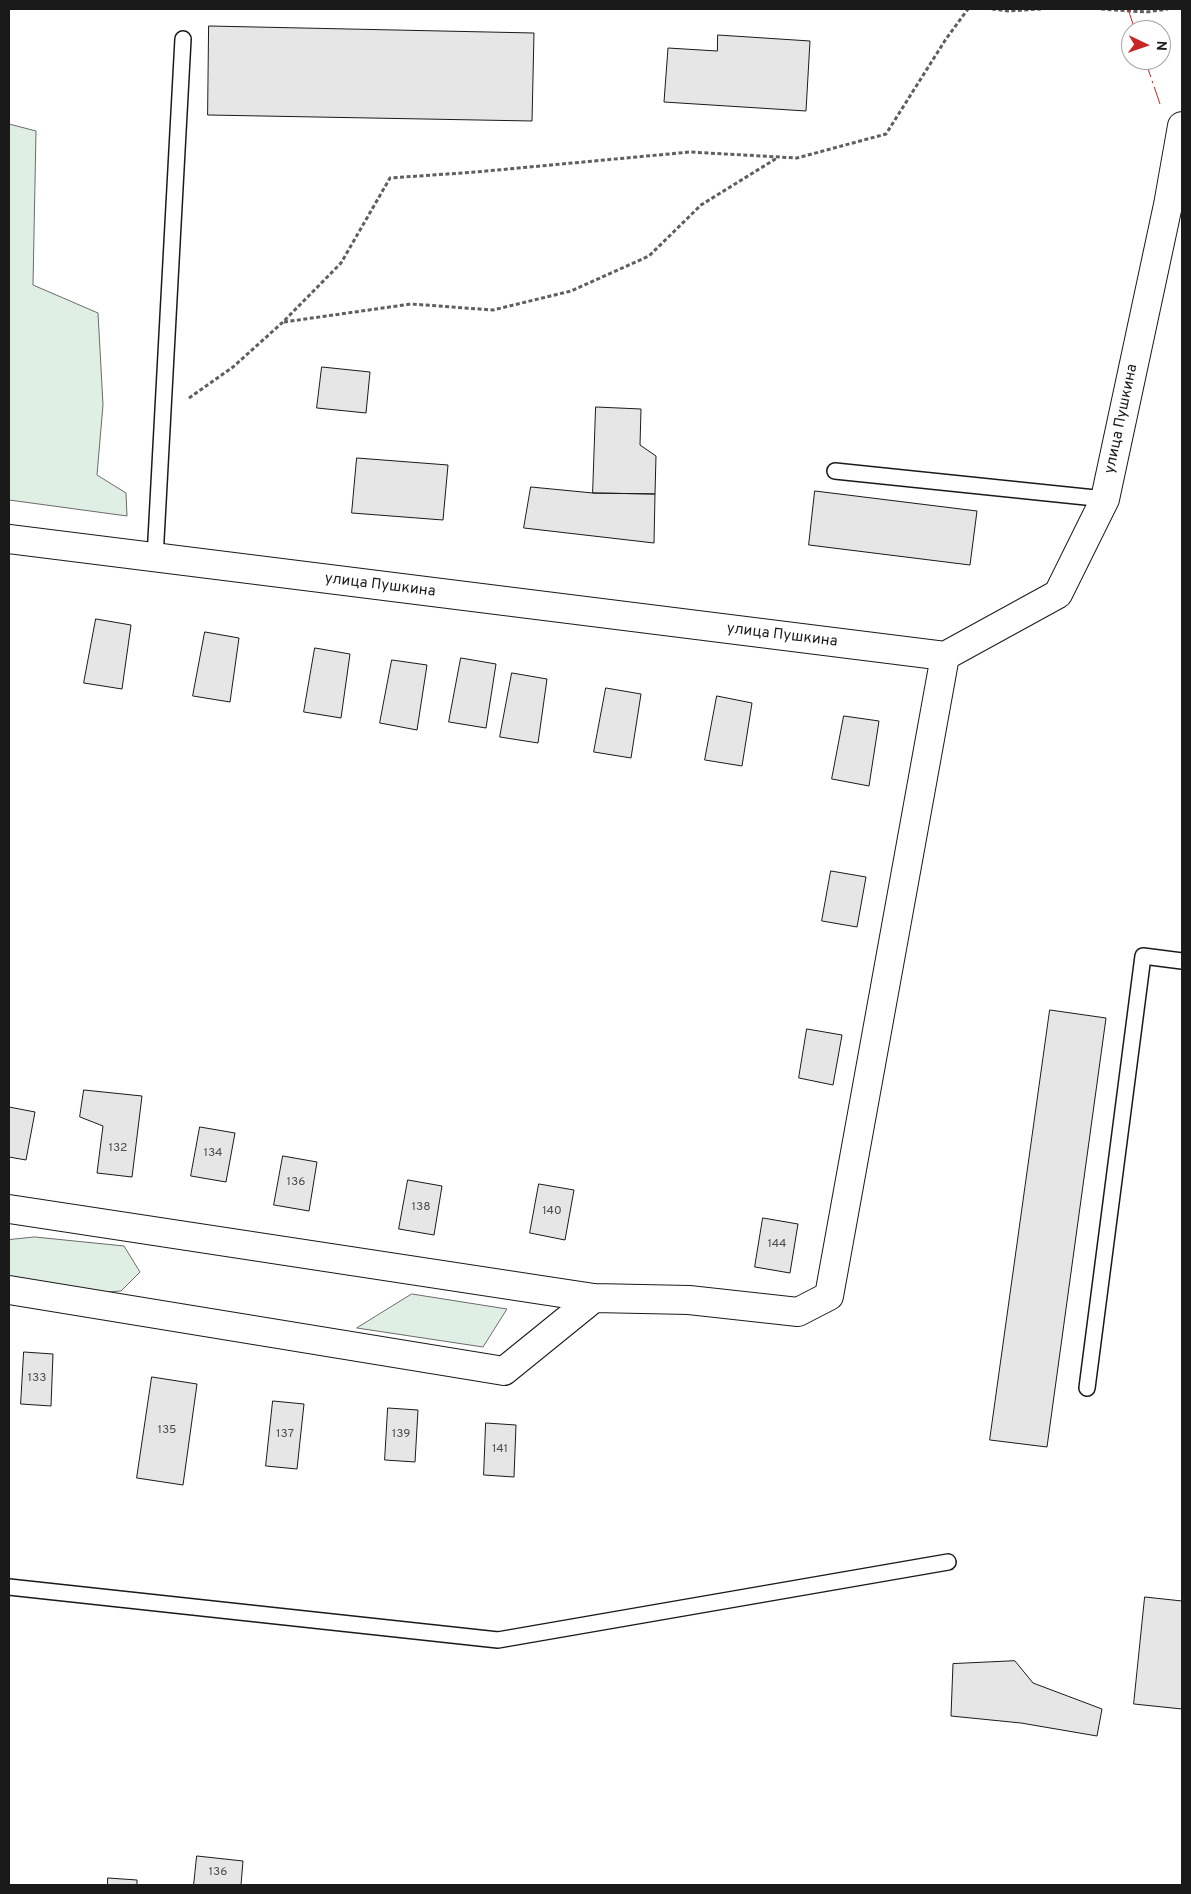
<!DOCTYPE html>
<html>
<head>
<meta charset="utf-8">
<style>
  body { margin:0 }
  #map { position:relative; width:1191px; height:1894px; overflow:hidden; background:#fff; font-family:Overpass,sans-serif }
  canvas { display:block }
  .frame { position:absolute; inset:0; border:10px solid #1a1a1a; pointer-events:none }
  .north { position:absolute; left:1121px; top:20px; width:50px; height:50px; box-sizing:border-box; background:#fff; border:1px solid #a3a3a3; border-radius:50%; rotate:93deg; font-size:14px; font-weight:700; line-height:20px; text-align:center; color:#1a1a1a }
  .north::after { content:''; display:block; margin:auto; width:18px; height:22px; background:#c62828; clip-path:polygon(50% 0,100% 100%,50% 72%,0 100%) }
</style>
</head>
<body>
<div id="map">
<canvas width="1191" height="1894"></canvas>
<div class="frame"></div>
<div class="north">N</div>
</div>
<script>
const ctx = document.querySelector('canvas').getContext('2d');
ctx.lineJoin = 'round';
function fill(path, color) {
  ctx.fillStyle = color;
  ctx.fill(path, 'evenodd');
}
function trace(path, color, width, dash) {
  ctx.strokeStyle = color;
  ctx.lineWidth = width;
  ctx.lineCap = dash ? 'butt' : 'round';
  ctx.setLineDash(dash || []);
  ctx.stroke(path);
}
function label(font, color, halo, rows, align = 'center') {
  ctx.font = font + ' Overpass,sans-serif';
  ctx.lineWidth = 4;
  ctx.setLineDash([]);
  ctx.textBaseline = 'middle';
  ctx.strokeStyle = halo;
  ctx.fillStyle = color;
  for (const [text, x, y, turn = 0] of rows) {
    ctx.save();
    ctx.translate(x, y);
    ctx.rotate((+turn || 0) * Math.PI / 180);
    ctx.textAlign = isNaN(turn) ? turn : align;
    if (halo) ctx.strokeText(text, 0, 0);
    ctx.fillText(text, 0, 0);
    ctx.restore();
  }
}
const green = new Path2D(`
  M9,124l27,7 -3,154 65,28 5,92 -6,70 29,18 1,23 -118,-16z
  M35,1237l89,9 16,26 -19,19 -42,3 -70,-16v-38z
  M412,1294l95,15 -24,38 -126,-19z`);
fill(green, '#e0efe3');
trace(green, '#6a6a6a', 1);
const building = new Path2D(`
  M209,26l325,7 -2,88 -324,-6z
  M718,35l92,6 -4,70 -142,-9 4,-54 49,3z
  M322,367l48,5 -4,41 -49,-5z
  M596,407l45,2 -1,36 16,11 -1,38 -62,-1z
  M357,458l91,7 -5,55 -91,-7z
  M531,487l62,6 62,1 -1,49 -130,-15z
  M815,491l162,20 -7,54 -161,-20z
  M96,619l35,6 -9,64 -38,-6z
  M205,632l34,6 -9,64 -37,-6z
  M315,648l35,6 -9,64 -37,-6z
  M461,658l35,6 -10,64 -37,-6z
  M392,660l35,5 -10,65 -37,-7z
  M512,673l35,6 -9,64 -38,-6z
  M606,688l35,6 -10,64 -37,-6z
  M717,696l35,7 -10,63 -37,-6z
  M844,716l35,5 -10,65 -37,-7z
  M831,871l35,6 -9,50 -35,-6z
  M1050,1010l56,8 -59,429 -57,-7z
  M807,1029l35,6 -9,50 -34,-7z
  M84,1090l58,6 -10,81 -35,-4 6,-47 -23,-9z
  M9,1107l26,5 -9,48 -17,-3z
  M200,1127l35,6 -9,49 -35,-6z
  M283,1156l34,6 -8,49 -35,-6z
  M408,1180l34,6 -8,49 -35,-6z
  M539,1184l35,6 -9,50 -35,-7z
  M763,1218l35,6 -8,49 -35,-6z
  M24,1352l29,2 -2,52 -30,-2z
  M152,1377l45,7 -14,101 -46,-7z
  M273,1401l31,3 -7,65 -31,-3z
  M388,1408l30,2 -3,52 -30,-2z
  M486,1423l30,2 -2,52 -30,-2z
  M1145,1597l37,4v108l-48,-5z
  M1015,1661l18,22 69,26 -5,27 -76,-13 -70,-7 2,-52z
  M197,1856l46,5 -2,24h-47z
  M108,1878l29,2v5h-29z`);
fill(building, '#e6e6e6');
trace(building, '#1a1a1a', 1);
const lane = new Path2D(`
  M835,471l270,28
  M155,558l28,-519
  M1087,1388l56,-432 39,5
  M9,1587l489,53 450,-78`);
const street = new Path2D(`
  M9,539l936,117 113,-62 47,-95 63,-294 14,-79
  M9,1209l585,89 95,2 109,12 31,-16 116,-640
  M9,1290l495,81 90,-73`);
trace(lane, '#1a1a1a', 18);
trace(street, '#1a1a1a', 30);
trace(new Path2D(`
  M992,9l16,2 33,-2
  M1101,9l45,3 22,-3
  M284,322l127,-18 82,6 78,-19 78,-35 52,-51 76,-47
  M189,398l44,-31 50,-45 58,-59 49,-85 86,-6 214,-20 107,6 89,-24 60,-95 22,-30`), '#5f5f5f', 3, [4, 2.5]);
trace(lane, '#fff', 15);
trace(street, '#fff', 28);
trace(new Path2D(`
  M1128,9l7,21
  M1145,60l15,44`), '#c62828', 1, [18, 4, 2.5, 4]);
label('12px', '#4d4d4d', null, [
  ["132",118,1149],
  ["134",213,1154],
  ["136",296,1183],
  ["138",421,1208],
  ["140",552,1212],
  ["144",777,1245],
  ["133",37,1379],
  ["135",167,1431],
  ["137",285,1435],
  ["139",401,1435],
  ["141",500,1450],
  ["136",218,1873]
]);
label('15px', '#1a1a1a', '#fff', [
  ["улица Пушкина",1122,419,-78],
  ["улица Пушкина",380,586,7],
  ["улица Пушкина",782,636,7]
]);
</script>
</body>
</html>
